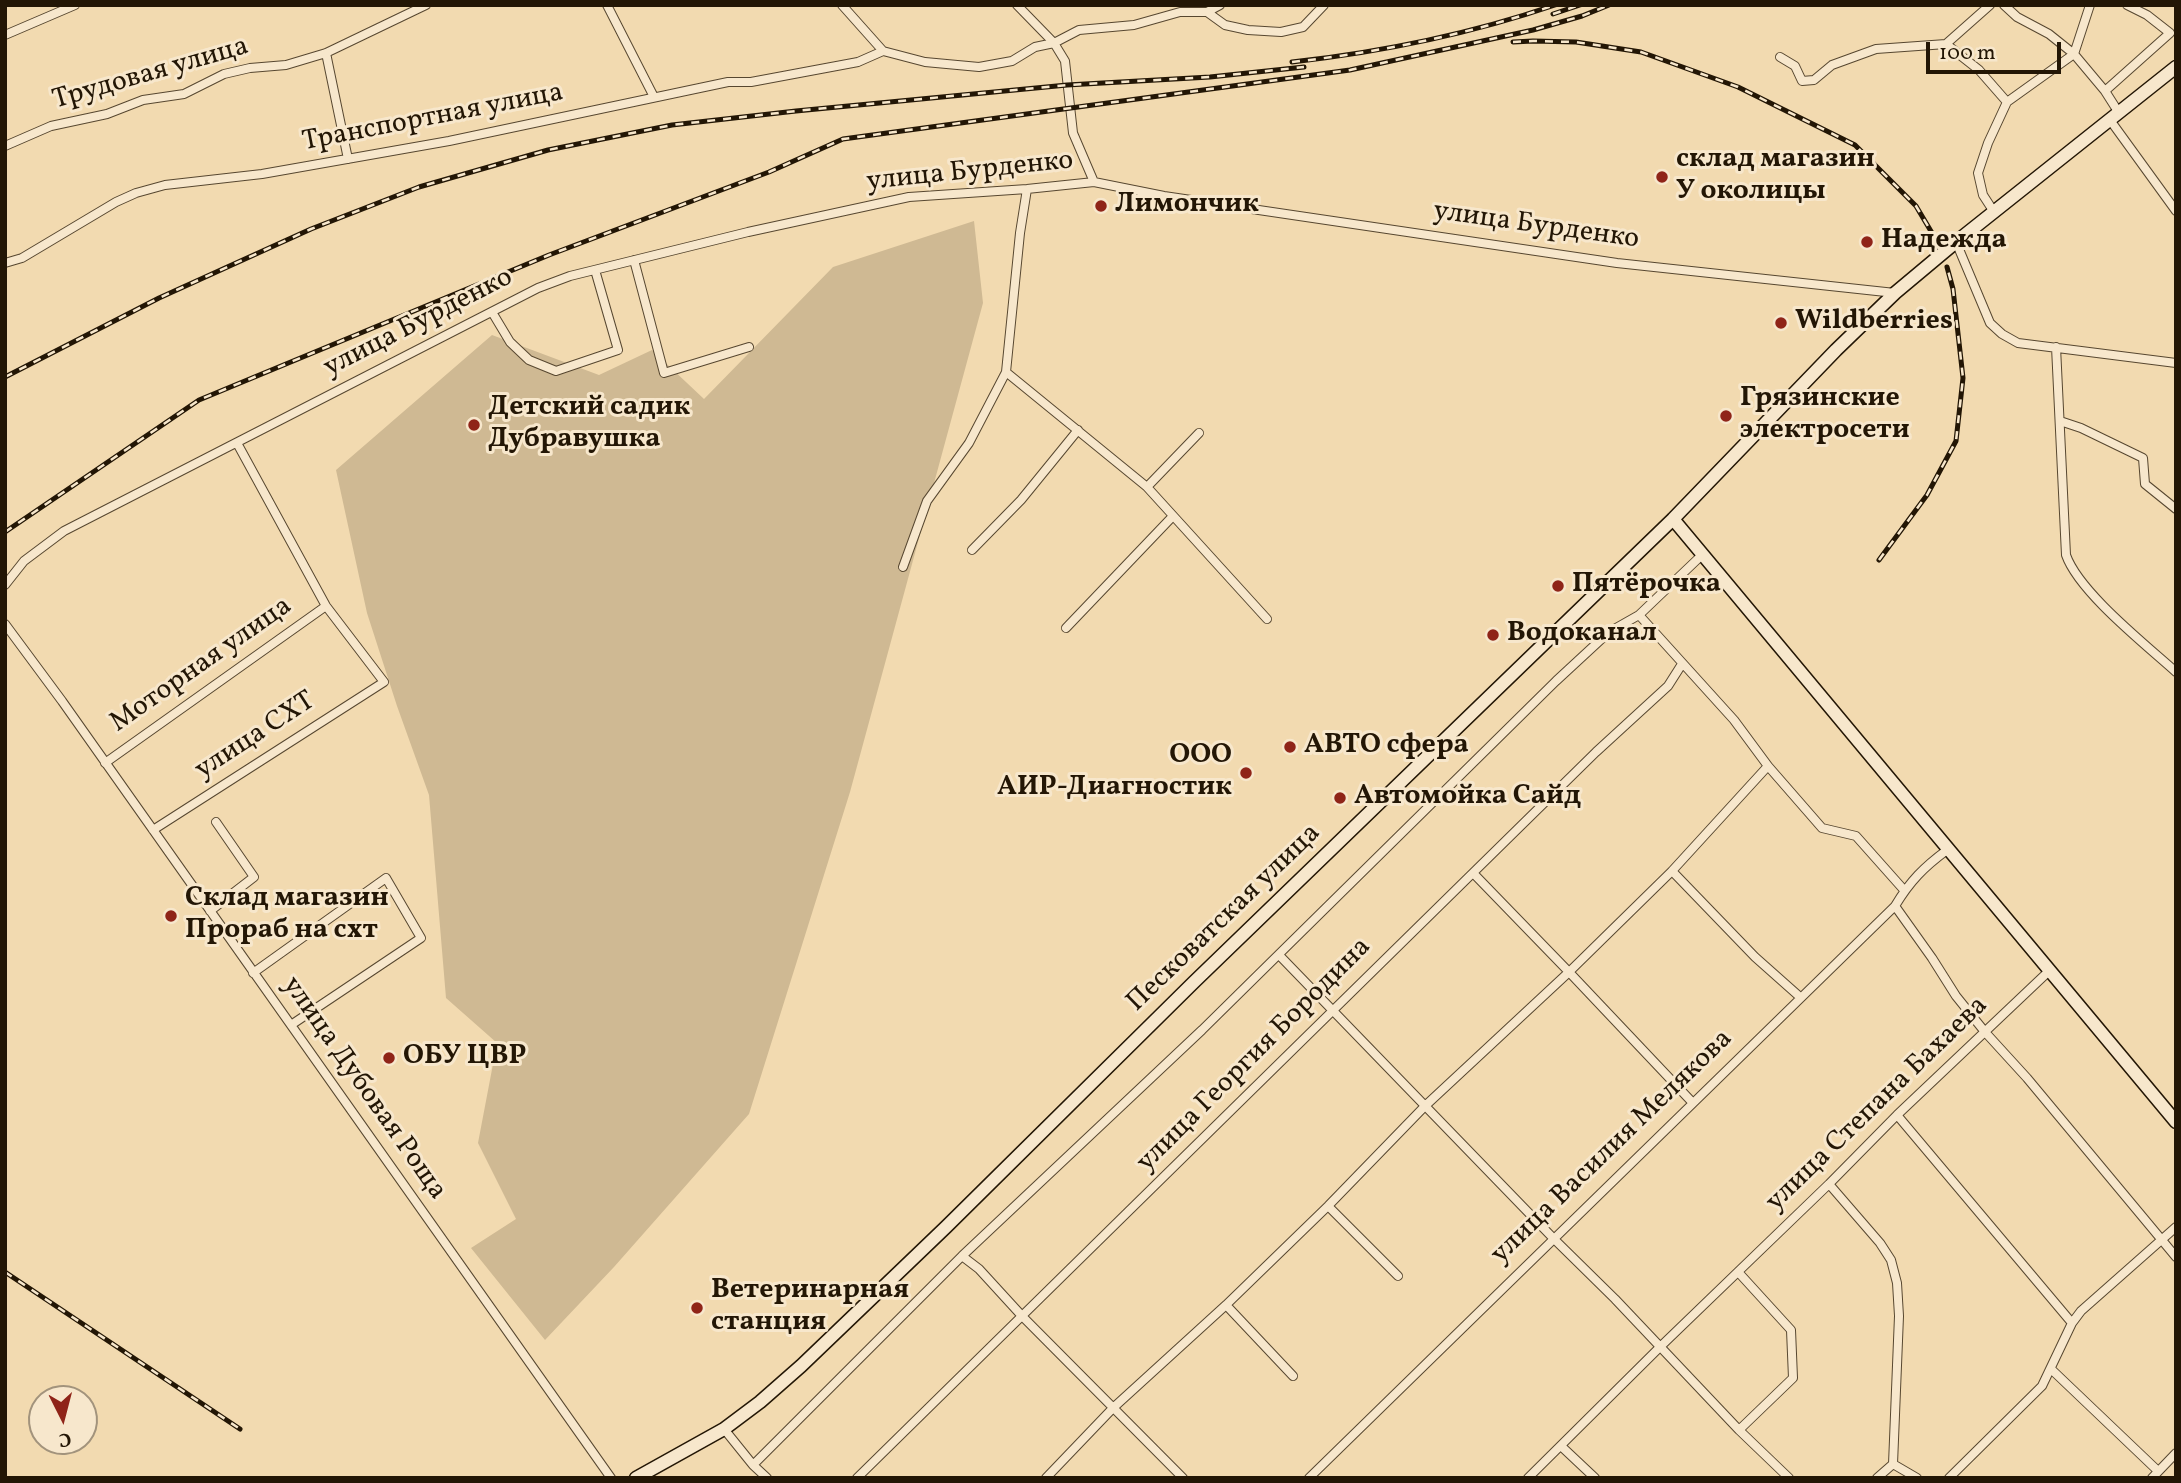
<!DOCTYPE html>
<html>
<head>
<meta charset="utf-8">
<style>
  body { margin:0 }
  #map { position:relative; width:2181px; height:1483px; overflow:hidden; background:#f2dab0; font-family:Vollkorn,serif }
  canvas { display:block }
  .frame { position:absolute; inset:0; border:7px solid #231605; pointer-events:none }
  .north { position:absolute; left:28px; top:1385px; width:70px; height:70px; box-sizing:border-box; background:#f7e7cc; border:2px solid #a2937c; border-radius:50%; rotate:174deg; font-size:19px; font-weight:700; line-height:28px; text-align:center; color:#231605 }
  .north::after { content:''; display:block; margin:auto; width:24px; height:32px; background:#8f2418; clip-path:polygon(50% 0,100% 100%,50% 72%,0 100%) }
  .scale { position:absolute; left:1926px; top:42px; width:135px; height:32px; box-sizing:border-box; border:4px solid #231605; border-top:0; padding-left:9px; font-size:21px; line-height:24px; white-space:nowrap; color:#231605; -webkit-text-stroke:5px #f7e7cc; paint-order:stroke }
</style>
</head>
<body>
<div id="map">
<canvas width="2181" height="1483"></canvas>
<div class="frame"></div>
<div class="north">С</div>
<div class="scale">100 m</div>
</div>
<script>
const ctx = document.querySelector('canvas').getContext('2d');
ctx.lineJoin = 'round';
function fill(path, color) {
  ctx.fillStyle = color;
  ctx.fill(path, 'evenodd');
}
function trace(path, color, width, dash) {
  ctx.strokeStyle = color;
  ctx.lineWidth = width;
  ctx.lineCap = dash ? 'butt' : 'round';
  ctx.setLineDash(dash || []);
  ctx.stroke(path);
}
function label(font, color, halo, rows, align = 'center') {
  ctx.font = font + ' Vollkorn,serif';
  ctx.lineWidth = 6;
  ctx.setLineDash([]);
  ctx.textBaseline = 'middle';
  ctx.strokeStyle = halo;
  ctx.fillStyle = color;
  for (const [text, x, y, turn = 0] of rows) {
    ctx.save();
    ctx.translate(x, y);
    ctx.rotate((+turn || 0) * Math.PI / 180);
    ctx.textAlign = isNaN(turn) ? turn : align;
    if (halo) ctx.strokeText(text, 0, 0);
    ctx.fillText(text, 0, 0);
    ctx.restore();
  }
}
fill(new Path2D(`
  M974,221l9,82 -133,489 -101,322 -135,153 -69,73 -74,-92 45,-29 -38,-76 19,-100 -51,-45 -17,-203 -32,-89 -30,-93 -31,-143 156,-135 107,40 53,-25 52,49 129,-132z`), '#cfb993');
const minor = new Path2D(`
  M607,5l47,92
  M842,5l41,46
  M1017,5l37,38 11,18 8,72 21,49
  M2090,5l-16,49 31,37 14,22
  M1207,12l18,13 23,5 33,2 22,-5 21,-22
  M5,35l70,-30
  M1946,44l44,-39
  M883,51l42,11 54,5 33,-6 23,-14 19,-4 25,-13 55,-5 46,-13h27l13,-7
  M326,53l22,106
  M1780,57l15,9 7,15 12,-1 18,-15 44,-16 70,-5 33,26 28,32
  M2105,91l65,-58 -23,-18 -20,-10
  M2110,120l66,91
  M5,146l46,-20 56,-12 36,-14 41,-6 40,-20 26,-6 36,-3 40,-12 100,-48
  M1994,212l-11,-17 -5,-22 10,-30 19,-41 67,-48 -25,-20 -32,-17 -13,-12
  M1956,242l34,81 12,11 16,9 158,20
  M634,260l30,113 85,-26
  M5,263l17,-5 94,-56 20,-9 29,-8 97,-11 187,-33 279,-59h23l107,-20 25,-11
  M492,312l18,30 19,18 27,11 62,-21 -23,-80
  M2056,347l10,208c13,37 79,89 110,117
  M1006,372l141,115 120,132
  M2060,421l21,7 62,30 2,26 31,25
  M1147,487l52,-54
  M972,550l49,-50 57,-70
  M903,567l24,-66 42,-58 37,-71 14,-139 7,-44
  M5,585l19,-24 40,-30 474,-243 32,-12 178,-44 161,-35 118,-8 67,-7 70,14 453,67 278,30
  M1639,615l95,105 34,46 54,62 34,8 48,54
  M5,624l57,77 549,777
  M1066,628l107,-112
  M105,763l221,-157
  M153,830l231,-148 -58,-76 -89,-163
  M1672,871l83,86 45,40
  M1474,874l95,98 123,130
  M1895,906l37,52 24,38 29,36 42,46 149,179
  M210,911l44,-34 -38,-55
  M1279,955l275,284 61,60 124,131 50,48
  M253,973l133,-95 35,60 -130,87
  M1897,1115l175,208
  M1829,1184l51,59 11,17 6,23 2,33 -6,148 -16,14
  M1328,1206l70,70
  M962,1256l17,13 43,47 161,162
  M1739,1273l52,57 2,48 -54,52
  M1226,1305l67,71
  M2051,1369l107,102
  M724,1429l29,36 14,13
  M1561,1446l34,32
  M1893,1464l24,14
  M753,1465l209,-209 240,-226 354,-349 53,-49 30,-17 64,-61
  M857,1478l739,-726 72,-66 14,-22
  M1046,1478l67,-70 113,-103 102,-99 97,-100 144,-134 103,-101 96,-105
  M1309,1478l586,-572c15,-25 29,-39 52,-56
  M1528,1478l132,-131 169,-163 68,-69 152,-144
  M1949,1478l93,-92 30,-63 9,-12 95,-84
  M2152,1478l24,-25`);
const secondary = new Path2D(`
  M1673,519l503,603
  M636,1478l88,-49 36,-27 41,-36 145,-139 248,-245 479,-463 163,-169 59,-57 61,-51 220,-175`);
trace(minor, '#574730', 10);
trace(secondary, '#231605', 15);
trace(minor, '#f7e7cc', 8);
trace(secondary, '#f7e7cc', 12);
const rail = new Path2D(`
  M1553,14l27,-9
  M1513,42l20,-1 43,1 65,10 97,35 117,58 61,61 19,32
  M1292,62c90,-10 178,-28 263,-57
  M5,377l154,-79 152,-69 108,-42 129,-37 124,-25 124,-14 271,-26 143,-8 94,-10
  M5,532l194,-132 350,-145 220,-83 74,-33 507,-69 183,-40 49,-14 27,-11
  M1879,560l48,-65 29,-54 7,-63 -10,-89 -6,-22
  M5,1272l235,157`);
trace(rail, '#231605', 5);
trace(rail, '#f7e7cc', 2.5, [8]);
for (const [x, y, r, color] of [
  [1662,177,7,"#8f2418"],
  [1101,206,7,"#8f2418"],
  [1867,242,7,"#8f2418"],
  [1781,323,7,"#8f2418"],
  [1726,416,7,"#8f2418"],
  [474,425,7,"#8f2418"],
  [1558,586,7,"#8f2418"],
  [1493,635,7,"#8f2418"],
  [1290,747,7,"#8f2418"],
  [1246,773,7,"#8f2418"],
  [1340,798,7,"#8f2418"],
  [171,916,7,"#8f2418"],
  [389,1058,7,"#8f2418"],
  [697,1308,7,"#8f2418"]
]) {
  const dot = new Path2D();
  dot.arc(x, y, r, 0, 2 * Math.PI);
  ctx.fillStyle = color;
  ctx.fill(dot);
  trace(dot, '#f7e7cc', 2.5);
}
label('28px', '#231605', '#f7e7cc', [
  ["Трудовая улица",151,75,-16],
  ["Транспортная улица",433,119,-11],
  ["улица Бурденко",970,173,-6],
  ["улица Бурденко",1536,227,8],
  ["улица Бурденко",419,324,-27],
  ["Моторная улица",202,666,-35],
  ["улица СХТ",256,737,-33],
  ["Песковатская улица",1225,919,-44],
  ["улица Георгия Бородина",1255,1056,-45],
  ["улица Дубовая Роща",363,1089,55],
  ["улица Степана Бахаева",1878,1105,-44],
  ["улица Василия Мелякова",1613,1148,-44]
]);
label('bold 28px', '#231605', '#f7e7cc', [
  ["склад магазин",1676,161],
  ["У околицы",1676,193],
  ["Лимончик",1115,206],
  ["Надежда",1881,242],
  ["Wildberries",1795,323],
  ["Грязинские",1740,400],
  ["электросети",1740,432],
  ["Детский садик",488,409],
  ["Дубравушка",488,441],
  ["Пятёрочка",1572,586],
  ["Водоканал",1507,635],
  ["АВТО сфера",1304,747],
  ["ООО",1232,757,"right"],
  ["АИР-Диагностик",1232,789,"right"],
  ["Автомойка Сайд",1354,798],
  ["Склад магазин",185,900],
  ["Прораб на схт",185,932],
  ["ОБУ ЦВР",403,1058],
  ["Ветеринарная",711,1292],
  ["станция",711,1324]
], 'left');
</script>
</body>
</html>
